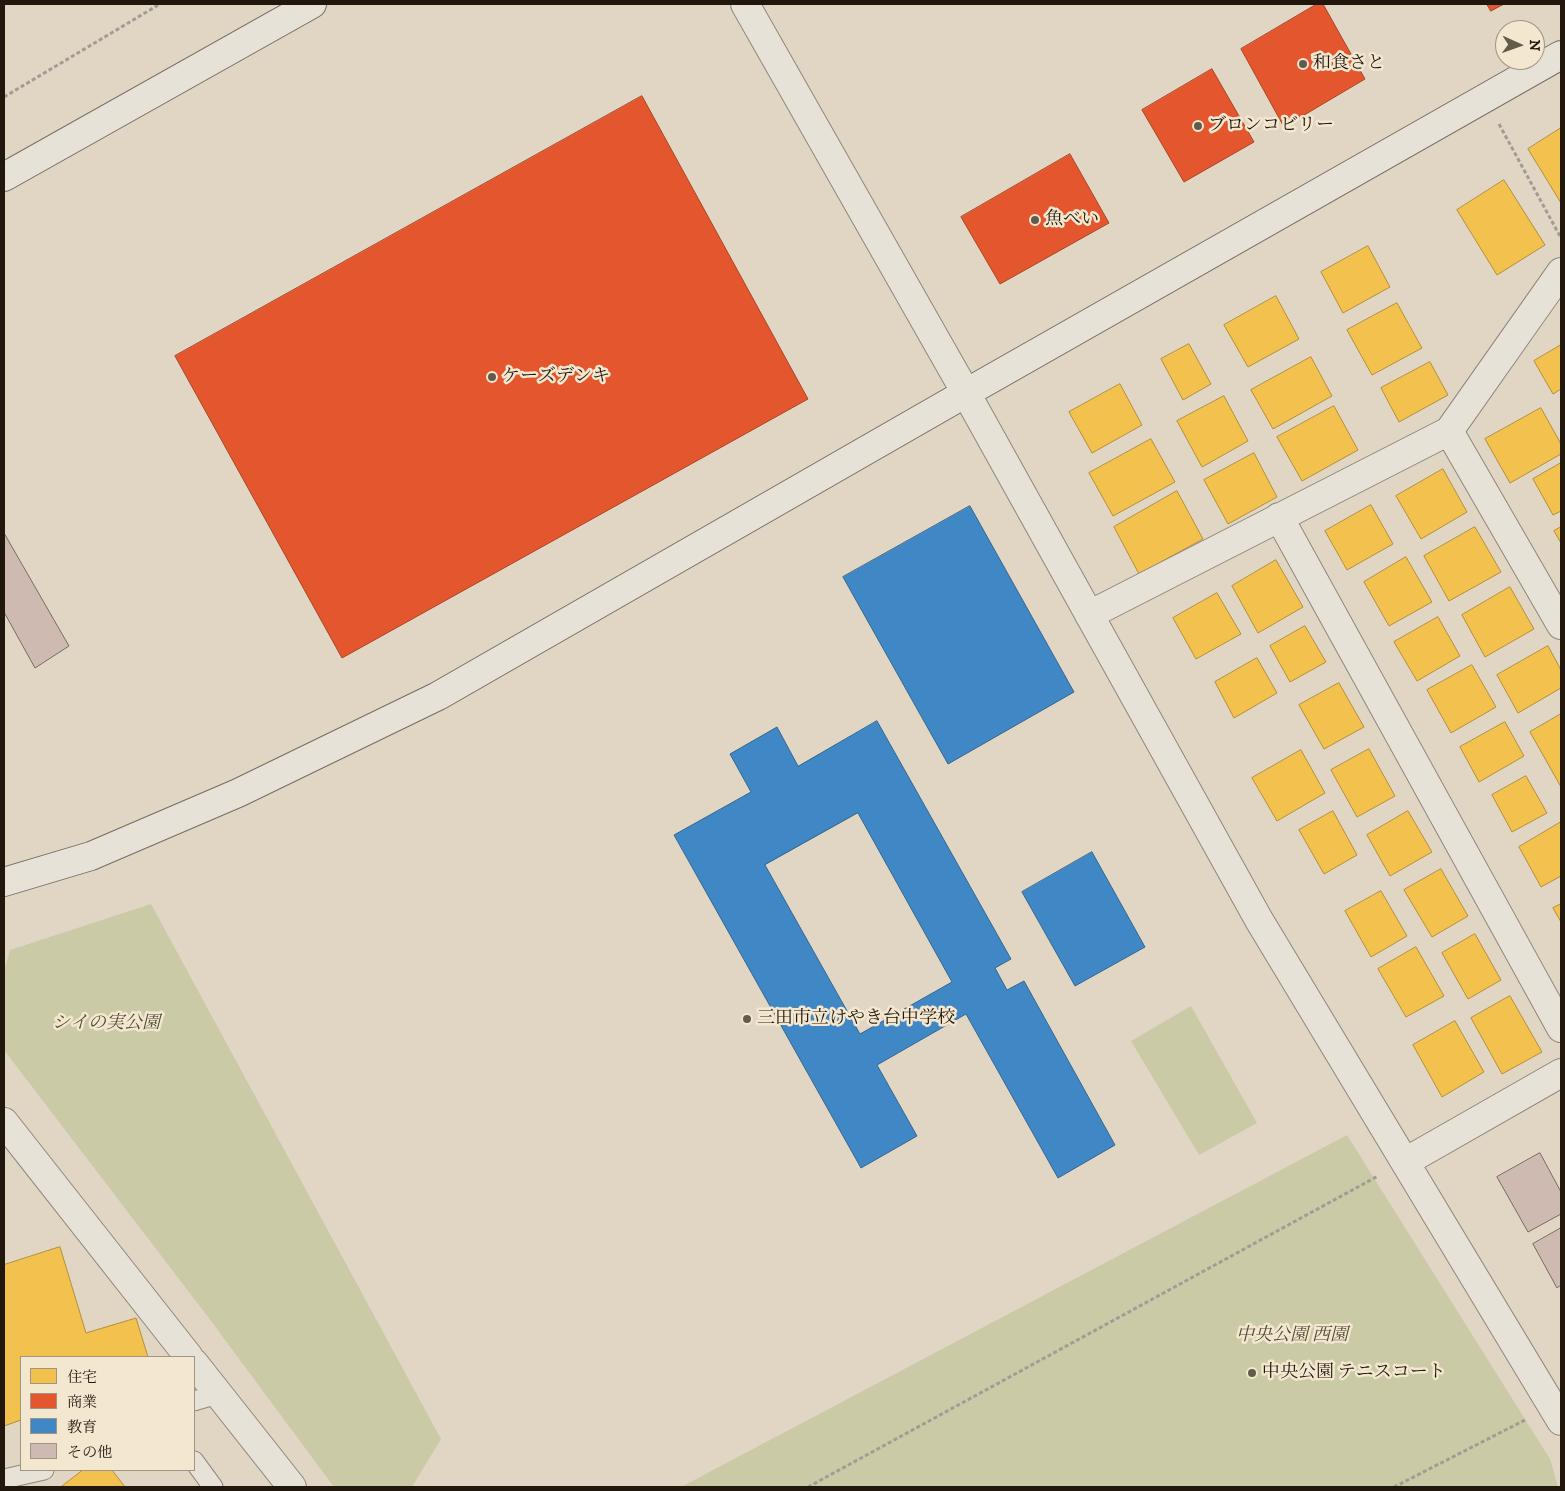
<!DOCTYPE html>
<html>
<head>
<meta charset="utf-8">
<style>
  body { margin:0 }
  #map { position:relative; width:1565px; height:1491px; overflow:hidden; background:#e1d6c4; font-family:"IM FELL DW Pica","Noto Serif JP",serif }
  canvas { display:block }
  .frame { position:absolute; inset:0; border:5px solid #21170c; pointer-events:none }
  .legend { position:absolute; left:20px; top:1356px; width:175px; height:115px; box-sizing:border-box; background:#f4e7d0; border:1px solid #a09482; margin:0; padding:6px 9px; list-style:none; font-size:15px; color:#21170c }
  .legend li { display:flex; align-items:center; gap:10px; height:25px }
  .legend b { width:25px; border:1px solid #a09482 }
  .north { position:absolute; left:1495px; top:20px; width:50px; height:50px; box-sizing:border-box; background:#f4e7d0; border:1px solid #a09482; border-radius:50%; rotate:92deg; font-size:14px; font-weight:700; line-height:20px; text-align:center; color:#21170c }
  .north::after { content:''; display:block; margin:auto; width:18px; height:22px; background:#645a4c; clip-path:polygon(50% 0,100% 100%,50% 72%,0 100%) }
</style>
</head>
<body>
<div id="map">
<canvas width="1565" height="1491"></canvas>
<div class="frame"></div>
<ul class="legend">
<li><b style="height:14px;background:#f2c14e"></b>住宅</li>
<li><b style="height:14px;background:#e4572e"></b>商業</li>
<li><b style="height:14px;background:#3f88c5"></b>教育</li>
<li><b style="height:14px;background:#cebab0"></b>その他</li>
</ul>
<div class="north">N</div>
</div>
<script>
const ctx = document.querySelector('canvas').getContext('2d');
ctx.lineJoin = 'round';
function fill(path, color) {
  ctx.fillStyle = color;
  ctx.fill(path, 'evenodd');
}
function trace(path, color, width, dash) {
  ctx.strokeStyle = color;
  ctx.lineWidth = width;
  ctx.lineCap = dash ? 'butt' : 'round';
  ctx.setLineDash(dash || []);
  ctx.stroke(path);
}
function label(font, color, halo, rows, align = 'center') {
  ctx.font = font + ' "IM FELL DW Pica","Noto Serif JP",serif';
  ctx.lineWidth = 5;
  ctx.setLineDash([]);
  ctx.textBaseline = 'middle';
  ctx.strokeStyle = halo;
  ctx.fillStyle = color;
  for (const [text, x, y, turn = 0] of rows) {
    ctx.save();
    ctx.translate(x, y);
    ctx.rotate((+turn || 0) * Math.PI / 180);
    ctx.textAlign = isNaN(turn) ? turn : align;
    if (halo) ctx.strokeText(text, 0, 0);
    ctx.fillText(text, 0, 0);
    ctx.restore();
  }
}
fill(new Path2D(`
  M151,904l290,535 -29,48h-78l-126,-170 -204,-267v-78l6,-22z
  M1191,1006l66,117 -58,32 -68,-114z
  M1347,1135l203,324 8,28h-877z`), '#cacaa7');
const homes = new Path2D(`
  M1561,128v75l-33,-54z
  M1504,180l41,65 -48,30 -40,-65z
  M1368,246l22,41 -47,26 -22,-41z
  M1276,296l23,43 -51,28 -24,-42z
  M1397,303l25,45 -50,27 -25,-45z
  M1189,344l22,40 -28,16 -22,-41z
  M1561,345v44l-8,5 -19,-33z
  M1311,357l21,39 -59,33 -22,-39z
  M1430,362l18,33 -49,27 -18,-34z
  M1120,384l22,41 -50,28 -23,-41z
  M1224,396l24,45 -46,26 -25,-46z
  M1334,406l24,44 -56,31 -25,-44z
  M1541,408l20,36v10l-51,29 -25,-44z
  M1151,439l24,43 -62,34 -24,-43z
  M1254,453l23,44 -49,27 -24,-44z
  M1561,463v48l-8,4 -20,-36z
  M1443,469l24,43 -46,27 -25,-43z
  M1177,491l26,48 -64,35 -25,-47z
  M1371,505l22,39 -46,26 -22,-39z
  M1475,527l26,45 -52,29 -25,-45z
  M1561,527v16l-7,-12z
  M1406,557l26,45 -43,24 -25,-44z
  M1276,560l27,47 -45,26 -26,-47z
  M1510,587l24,42 -49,28 -23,-42z
  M1217,593l24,41 -45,25 -23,-41z
  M1438,617l22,39 -43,25 -23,-39z
  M1305,626l21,36 -36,20 -20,-36z
  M1548,646l13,24v18l-43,25 -21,-38z
  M1257,658l20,35 -43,25 -19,-36z
  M1472,665l24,42 -45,26 -24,-43z
  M1339,683l25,44 -40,22 -25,-44z
  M1561,714v73l-31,-55z
  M1505,722l19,34 -45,26 -19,-35z
  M1369,749l26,47 -38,21 -26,-47z
  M1301,750l24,43 -48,28 -25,-43z
  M1526,776l21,37 -35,19 -20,-37z
  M1333,811l24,44 -33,19 -25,-44z
  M1408,811l24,41 -42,24 -23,-41z
  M1561,822v54l-20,11 -22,-40z
  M1441,869l27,47 -36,21 -28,-47z
  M1381,891l26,45 -36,21 -26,-46z
  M1561,904v18l-8,-14z
  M1475,934l26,46 -33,19 -26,-46z
  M1416,947l28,49 -38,21 -28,-48z
  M1510,996l32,56 -40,22 -31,-56z
  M1455,1021l29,51 -42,25 -29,-52z
  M60,1247l26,86 50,-15 12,39h-127v63l-17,6v-161z
  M83,1470h29l13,17h-64z`);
fill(homes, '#f2c14e');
trace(homes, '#b38e3a', 1);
const shops = new Path2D(`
  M1317,4h6l42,75 -81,48 -43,-78z
  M1487,4h17l-13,7z
  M1212,69l42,73 -70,40 -42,-72z
  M642,96l166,303 -466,259 -167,-302z
  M1070,154l39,69 -109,61 -39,-67z`);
fill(shops, '#e4572e');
trace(shops, '#aa4424', 1);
const schools = new Path2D(`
  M970,506l104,186 -126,72 -105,-187z
  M877,721l134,238 -16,9 12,22 17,-9 91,164 -57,33 -92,-164 -89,51 40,71 -56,32 -187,-333 77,-43 -21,-38 47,-27 21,39zM858,813l94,169 -92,52 -95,-169z
  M1092,852l53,95 -70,39 -53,-94z`);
fill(schools, '#3f88c5');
trace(schools, '#36668e', 1);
const building = new Path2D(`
  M4,533l65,113 -34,22 -31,-56z
  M1540,1153l21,39v22l-33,18 -31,-55z
  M1561,1228v57l-4,3 -24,-44z`);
fill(building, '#cebab0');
trace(building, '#746d63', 1);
const lane = new Path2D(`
  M194,1401l24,-7
  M194,1461l19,26
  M4,1479l40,-9`);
const street = new Path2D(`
  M745,4l221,389 293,527 302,501
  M1449,431l112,194
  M1279,517l282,511
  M1089,615l360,-184 112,-159
  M4,1122l185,235
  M1405,1162l156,-89
  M194,1363l98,124`);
const secondary = new Path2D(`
  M4,177l308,-173
  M4,882l87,-26 147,-63 200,-97 528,-303 595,-338`);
trace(lane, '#8e877b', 21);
trace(street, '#8e877b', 30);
trace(secondary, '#746d63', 30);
trace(new Path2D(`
  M4,97l156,-93
  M1499,124l62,114
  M808,1487l570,-311
  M1394,1487l131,-67`), '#a19c94', 3, [4, 2.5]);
trace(lane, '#e7e2d8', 19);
trace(street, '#e7e2d8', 28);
trace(secondary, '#e7e2d8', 28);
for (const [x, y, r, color] of [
  [1303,64,5,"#645a4c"],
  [1198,126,5,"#645a4c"],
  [1035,220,5,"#645a4c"],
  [492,377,5,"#645a4c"],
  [747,1019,5,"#645a4c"],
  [1252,1373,5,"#645a4c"]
]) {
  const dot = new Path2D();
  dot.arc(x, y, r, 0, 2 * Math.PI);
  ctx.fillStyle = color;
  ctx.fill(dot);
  trace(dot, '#f4e7d0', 2);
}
label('18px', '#21170c', '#f4e7d0', [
  ["和食さと",1313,64],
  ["ブロンコビリー",1208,126],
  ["魚べい",1045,220],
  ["ケーズデンキ",502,377],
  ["三田市立けやき台中学校",757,1019],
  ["中央公園 テニスコート",1262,1373]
], 'left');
label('italic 18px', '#4e4a33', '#f4e7d0', [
  ["シイの実公園",106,1024],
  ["中央公園 西園",1292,1336]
]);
</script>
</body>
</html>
